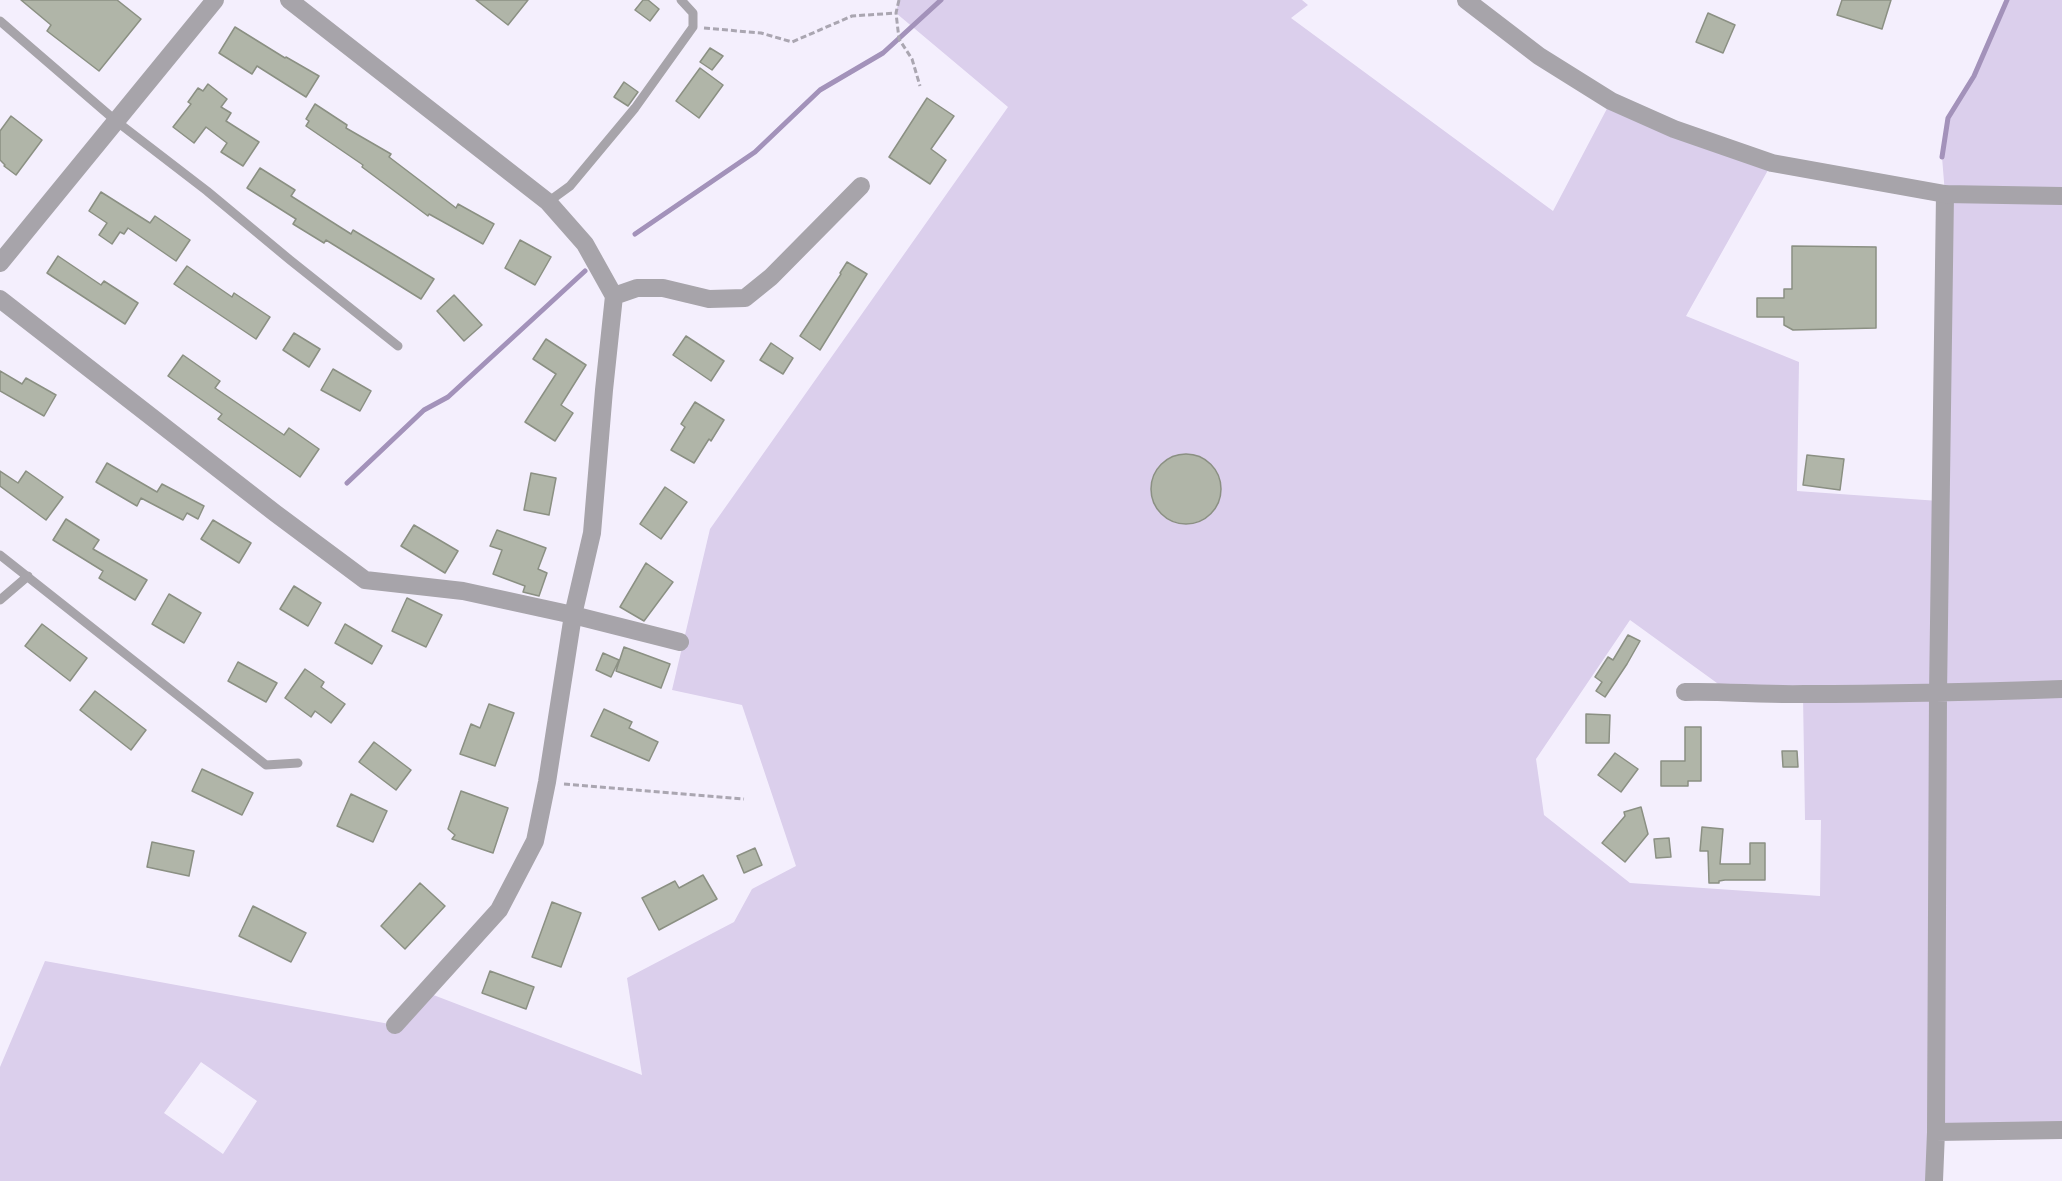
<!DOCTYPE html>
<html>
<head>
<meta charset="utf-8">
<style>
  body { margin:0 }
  canvas { display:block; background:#f4effd }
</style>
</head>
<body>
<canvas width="2062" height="1181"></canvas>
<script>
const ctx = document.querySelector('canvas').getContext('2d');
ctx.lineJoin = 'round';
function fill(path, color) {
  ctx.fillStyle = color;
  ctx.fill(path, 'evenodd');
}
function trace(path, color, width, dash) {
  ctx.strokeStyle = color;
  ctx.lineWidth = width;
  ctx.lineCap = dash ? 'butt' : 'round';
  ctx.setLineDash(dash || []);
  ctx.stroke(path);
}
fill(new Path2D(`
  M899,0h403l6,5 -17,13 262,193 58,-110 161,62 -86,153 113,46 -2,129 142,10 6,-307 -3,-37 6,-39 26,-42 33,-76h55v1130l-126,2 -2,49h-1934v-114l45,-106 350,64 28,-34 219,84 -15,-97 107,-56 18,-33 44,-23 -54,-161 -70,-15 38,-161 298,-422 -112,-94zM1630,620l98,71 75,4 2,125h16l-1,76 -190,-13 -86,-68 -8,-56zM201,1062l56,39 -34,53 -59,-41z`), '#dbcfec');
trace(new Path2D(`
  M1942,157l6,-39 26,-42 33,-76
  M635,234l120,-82 65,-62 63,-37 58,-53
  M347,483l77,-73 24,-13 137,-126`), '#a392ba', 5);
const building = new Path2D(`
  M21,0h96l24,19 -42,52 -52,-40 4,-6z
  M476,0h52l-20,25z
  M643,0h5l11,9 -9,12 -15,-11z
  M1842,0h49l-9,29 -45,-14z
  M1708,13l27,12 -12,28 -27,-11z
  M235,27l50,31 1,-1 33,19 -13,21 -49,-31 -5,8 -33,-21z
  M710,48l13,8 -11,14 -12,-8z
  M700,68l23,17 -24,33 -23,-17z
  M624,82l14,10 -10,14 -14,-9z
  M208,84l19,15 -6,8 10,6 -5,8 33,21 -16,24 -22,-14 6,-9 -21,-16 -12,16 -21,-16 18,-23 -3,-2 10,-14 5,3z
  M927,98l27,18 -23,33 15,11 -16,24 -41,-27z
  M315,104l32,21 -1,3 45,26 -2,3 67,51 2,-4 36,20 -11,20 -54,-30 -1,2 -66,-49 1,-2 -57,-39 3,-5 -3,-2z
  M11,116l31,24 -26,35 -12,-9 1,-1 -5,-5v-29z
  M260,168l35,22 -4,6 60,38 2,-4 81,49 -13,20 -95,-59 -2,3 -31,-19 3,-5 -49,-31z
  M101,192l49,31 5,-7 35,24 -14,21 -48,-33 -4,6 -4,-2 -8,12 -13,-9 8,-12 -18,-12z
  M520,240l31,17 -16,28 -30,-17z
  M1792,246l84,1v81l-83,2 -9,-5v-8h-27v-19h27v-9h8z
  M58,256l43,29 3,-4 34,22 -13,21 -78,-51z
  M847,262l20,12 -47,76 -20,-14 41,-62 -1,-1z
  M187,266l45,31 2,-4 36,24 -14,22 -82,-55z
  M454,295l28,30 -18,16 -27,-30z
  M294,333l26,16 -11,18 -26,-17z
  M686,336l38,25 -13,20 -38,-26z
  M546,339l40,26 -25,40 12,8 -18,28 -30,-19 31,-48 -23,-15z
  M771,343l22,15 -10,16 -23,-14z
  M183,355l37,26 -5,7 69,47 5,-7 30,21 -19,28 -82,-58 4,-5 -54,-38z
  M333,369l38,22 -11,20 -39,-21z
  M0,371l22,13 4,-6 30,17 -12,21 -44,-25z
  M695,402l29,18 -13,21 -2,-2 -15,24 -23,-13 14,-23 -4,-3z
  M1151 489a35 35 0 1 1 70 0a35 35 0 1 1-70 0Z
  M1807,455l37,4 -4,31 -37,-5z
  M107,463l50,29 5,-8 42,22 -6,13 -11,-6 -4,7 -42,-22 -4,8 -41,-24z
  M0,471l18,12 8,-12 37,26 -17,23 -46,-34z
  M531,473l25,5 -7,37 -25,-5z
  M665,487l22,15 -26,37 -21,-15z
  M66,519l33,21 -6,9 54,31 -12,20 -36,-22 4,-7 -50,-31z
  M213,520l38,23 -12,20 -38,-24z
  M414,525l44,26 -13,22 -44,-27z
  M497,530l49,18 -8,21 9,4 -8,23 -16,-4 2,-6 -32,-12 9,-24 -12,-4z
  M646,563l27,19 -29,39 -24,-14z
  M294,586l27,17 -13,23 -28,-17z
  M169,594l32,19 -17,30 -32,-19z
  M407,598l35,17 -16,32 -34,-16z
  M42,624l45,34 -17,23 -45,-35z
  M345,624l37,22 -10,18 -37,-21z
  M1628,635l12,6 -13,23 -22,33 -9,-6 6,-9 -7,-5 13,-20 5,3z
  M624,647l46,17 -9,24 -45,-17z
  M603,653l16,7 -8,17 -15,-7z
  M238,662l39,21 -11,19 -38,-21z
  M305,669l19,13 -3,5 24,17 -14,19 -16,-12 -4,6 -26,-19z
  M95,691l51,39 -15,20 -51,-40z
  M489,704l25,9 -19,53 -35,-12 11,-30 9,4z
  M604,709l28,13 -3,6 29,14 -9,19 -58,-25z
  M1586,714l24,1 -1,28h-23z
  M1685,727h16v54h-13v5h-27v-25h24z
  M374,742l37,28 -15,20 -37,-28z
  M1782,751h15l1,16h-15z
  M1615,753l23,16 -17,23 -23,-17z
  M202,769l51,24 -11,22 -50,-24z
  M461,791l47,17 -15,45 -41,-14 3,-4 -7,-6z
  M351,794l36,17 -14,31 -36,-16z
  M1641,807l7,27 -23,28 -23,-19 23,-27 -1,-4z
  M1702,827l21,2 -3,35h30v-21h15v37h-40l-6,1v2h-10l-1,-32h-8z
  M1669,838l2,19 -15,1 -2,-19z
  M152,842l42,9 -5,25 -42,-9z
  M755,848l7,17 -18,8 -7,-17z
  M703,875l14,24 -58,31 -17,-32 33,-17 4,7z
  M420,883l25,23 -40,43 -24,-23z
  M552,902l29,11 -20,54 -29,-10z
  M253,906l53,27 -15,29 -52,-26z
  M490,971l44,16 -8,22 -44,-16z`);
fill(building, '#b0b5a8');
trace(building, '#8b9083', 1.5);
trace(new Path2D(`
  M899,0l-3,13 3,26 13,20 8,27
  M704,28l57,5 31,9 60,-26 44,-3
  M564,784l180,15`), '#aaa6b1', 3, [6, 3]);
trace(new Path2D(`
  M0,21l116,100 91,70 83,69 108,86
  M548,202l22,-16 65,-78 58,-81v-14l-12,-13
  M0,555l266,210 32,-2
  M0,600l28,-24`), '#a7a4aa', 9);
trace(new Path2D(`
  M289,0l259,202 37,42 29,52 -10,94 -12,143 -19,82 -26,167 -12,59 -36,69 -104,115
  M0,263l215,-263
  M614,296l23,-8h26l46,11 36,-1 26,-21 90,-91
  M0,299l275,214 90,67 98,11 110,24 107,27
  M1685,692c40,-1 79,3 119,2 86,0 172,-2 258,-5
  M1936,1132l126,-2
  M1934,1181l2,-49 2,-438 7,-500`), '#a7a4aa', 18);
trace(new Path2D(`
  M1466,0l73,56 72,45 63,28 98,34 173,31 117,2`), '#a7a4aa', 18);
</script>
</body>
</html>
